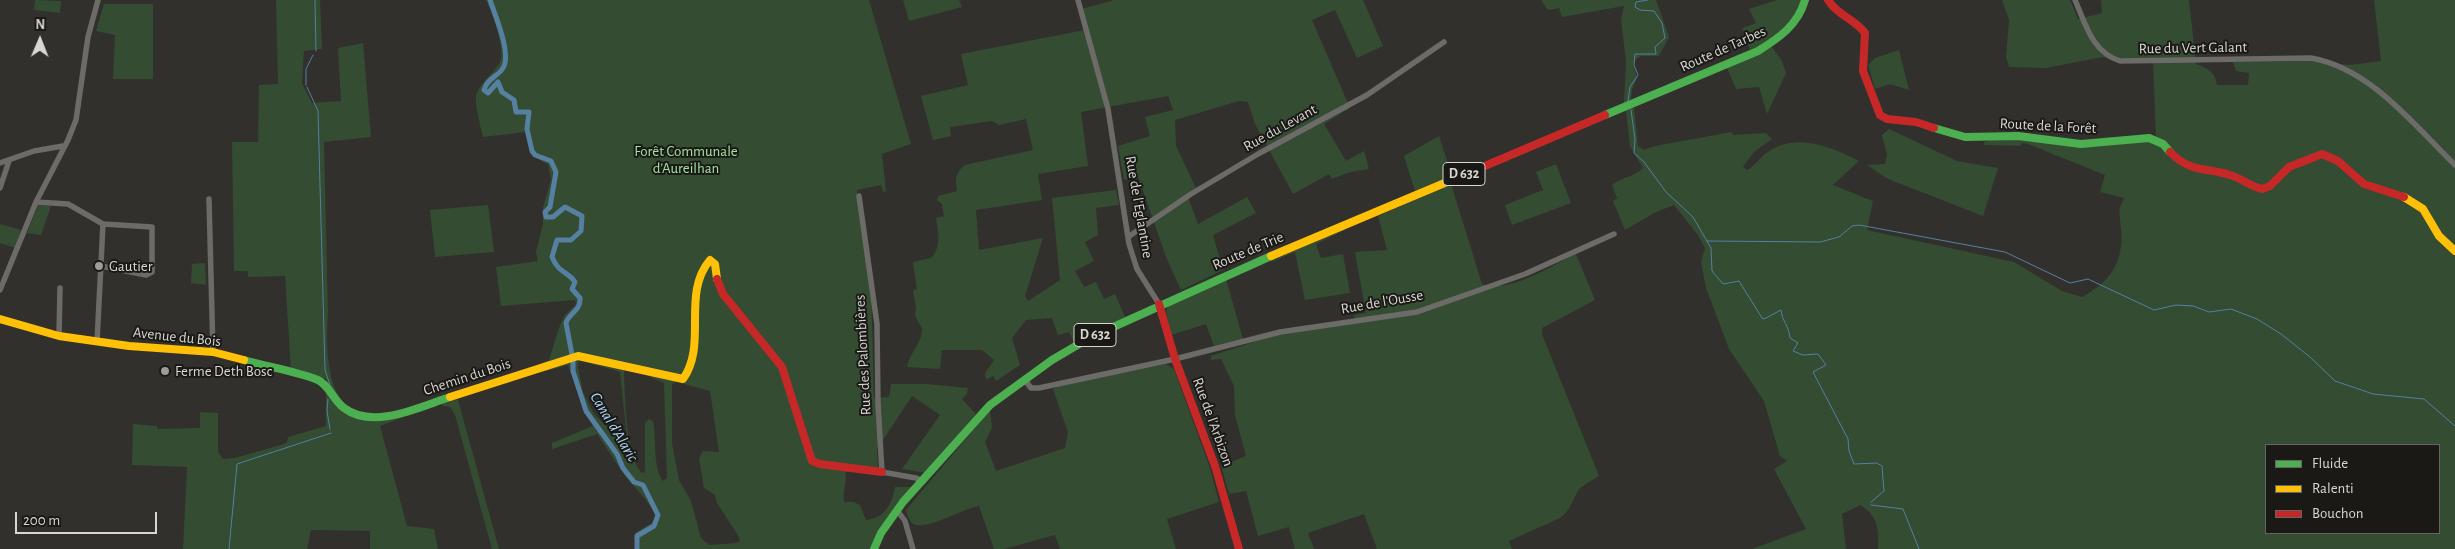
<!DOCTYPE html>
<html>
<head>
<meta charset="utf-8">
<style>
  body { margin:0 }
  #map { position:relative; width:2455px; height:549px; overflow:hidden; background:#32302c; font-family:"Alegreya Sans",sans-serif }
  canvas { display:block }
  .legend { position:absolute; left:2265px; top:444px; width:175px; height:90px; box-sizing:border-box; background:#1a1916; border:1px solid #666561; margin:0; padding:6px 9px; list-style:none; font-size:15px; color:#d8d6d2 }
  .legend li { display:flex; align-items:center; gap:10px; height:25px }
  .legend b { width:25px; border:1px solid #666561 }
  .north { position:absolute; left:15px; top:15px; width:50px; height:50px; -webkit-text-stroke:4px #1a1916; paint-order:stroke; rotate:1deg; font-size:14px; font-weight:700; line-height:20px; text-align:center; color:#d8d6d2 }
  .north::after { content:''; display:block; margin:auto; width:18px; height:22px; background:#d8d6d2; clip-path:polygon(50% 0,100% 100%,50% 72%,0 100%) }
  .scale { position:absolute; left:15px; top:512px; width:142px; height:22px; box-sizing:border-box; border:2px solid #d8d6d2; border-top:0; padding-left:6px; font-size:15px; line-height:18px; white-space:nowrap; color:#d8d6d2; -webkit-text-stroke:4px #1a1916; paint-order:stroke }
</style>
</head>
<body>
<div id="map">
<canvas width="2455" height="549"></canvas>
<ul class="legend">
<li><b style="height:6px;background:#4caf50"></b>Fluide</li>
<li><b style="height:6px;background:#ffc107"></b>Ralenti</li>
<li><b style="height:6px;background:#c62828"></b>Bouchon</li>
</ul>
<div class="north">N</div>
<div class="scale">200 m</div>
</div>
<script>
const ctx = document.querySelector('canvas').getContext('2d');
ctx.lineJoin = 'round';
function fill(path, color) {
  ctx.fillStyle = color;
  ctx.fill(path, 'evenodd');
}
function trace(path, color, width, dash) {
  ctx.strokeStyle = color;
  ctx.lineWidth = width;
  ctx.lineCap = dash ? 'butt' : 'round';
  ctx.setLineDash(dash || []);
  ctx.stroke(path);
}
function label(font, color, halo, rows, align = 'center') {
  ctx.font = font + ' "Alegreya Sans",sans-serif';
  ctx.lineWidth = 4;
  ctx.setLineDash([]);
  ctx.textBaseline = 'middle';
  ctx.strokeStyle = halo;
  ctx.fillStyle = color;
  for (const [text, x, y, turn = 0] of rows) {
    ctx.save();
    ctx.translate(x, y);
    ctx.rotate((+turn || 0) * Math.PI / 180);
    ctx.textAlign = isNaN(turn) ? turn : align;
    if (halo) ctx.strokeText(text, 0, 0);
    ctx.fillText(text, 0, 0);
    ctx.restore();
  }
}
fill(new Path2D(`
  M35,0l26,1 -1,12 -26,-3z
  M276,0h44l2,49 -18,2 -2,32 10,20 29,-2 -3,-53 25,-5 8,94 -47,5 4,171c-2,28 -3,81 24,97 14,9 34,5 49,4l3,3 -24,9 27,100 27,3 4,20h-68v-18l-59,-1 -4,19h-124l4,-82 -55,-2 1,-41 24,2v3l43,-1v-16l18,1v39l5,7 12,-1 49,-14 3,-2 1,-5 38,-11v-33l4,-4 -4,-10 -35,-9 -6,-94 -37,1v-6h-14l-2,-129h26l1,-57 19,-1z
  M486,0h383l42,144 -29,10 4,37 -3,1 -2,-7 -24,5 14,97 3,111 15,-1 2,-13h36l41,4 -1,6 -5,5 14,15 -50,59 -24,-4 38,-54 -28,-19 -35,53 1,21 -33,2c3,9 -3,19 -1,30h10l6,3 6,15c19,-2 26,-16 29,-33h19l-44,62h-235v-16l20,-12 -1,-9 -8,-12 -21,-24 -28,-42 -45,15v-6l41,-17 -7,-12 -18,-49 -22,6 -4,-8 7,-3 11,-35 5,-10 11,-11 -1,-4 -74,6 -5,-39 42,-6 -2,-9 7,-28v-17l8,-27 -3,-16c-17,-7 -20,-14 -22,-32l-43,5c-2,-8 -9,-36 -7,-42 5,-13 16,-21 23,-31 8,-12 -7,-52 -13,-64zM579,360l41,12 9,85 -18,-26 -17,-17 -11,-22 -5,-25zM624,370l20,4 20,9 3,95 -4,3c-11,-16 -6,-41 -10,-60l-4,-2 -4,4v49l-3,1c-17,-17 -17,-79 -18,-103zM677,382l33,9 9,61 -16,-1 -4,7 5,30 11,7 2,8 22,34 1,4 -4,2 -27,2 -8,-7 -10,-37 -12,-21 -7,-37v-59z
  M903,0h56l3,7 -53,14z
  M1114,0h249l20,46 -26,12 -22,-48 -23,10 38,88 -26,16 22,37 18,-10 5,18 -19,3 -18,7 -3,-5 -36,20 -38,-70 -7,-22 -9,-1 -64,19 1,26 20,42 -9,6 11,30 49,-27 9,16 -43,22 10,35 -42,20 -15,-33 -28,-81 -14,4 -6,-34 32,-10 -5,-19 28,-7 -5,-14 -87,16 7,54 -50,8 4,26 -66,10 3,40 64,-12 -18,58 3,5 32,-21 -8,-82 64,-8 3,15 -23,3 2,27 -13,7 9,19 -19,10 9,16 12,-5 8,17 11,-5 10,23 -51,25 -5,-10 -11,3 -6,-17 -26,2 -14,18 8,27 -24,16 -3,-5 -7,4 -1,-7 9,-13 -12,-10h-40l-2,19 -33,-2c2,-13 16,-26 15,-38 -1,-4 -6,-9 -7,-14l1,-7 -3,-18 4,-1 -4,-27 18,-4c11,-11 7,-26 5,-40l8,-2 -2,-12 -5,-4 1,-4 19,-5c-2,-12 -2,-18 8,-26l68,-15 -7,-31 -27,6 -7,-4 -42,6 1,9 -18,4 -12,-44 47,-11 -7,-31 124,-24 -7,-20z
  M1541,0h115l13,37 -10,19h-18l-6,4 -2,4 4,14 -5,12 -1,10 -7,3 2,-42 -5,-41 3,-14 -62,11 -3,-9 -11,2z
  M1777,0h25v3c-13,23 -28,36 -52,47l-8,-22 14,-5 -7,-14z
  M2002,0h68l8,19 24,-6 -1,-13h88l7,64c12,4 19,8 21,21h31l1,-12 -13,-2 -3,-9 77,-1 40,4 31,-4 -7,-61h81v549h-577c1,-21 0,-33 -18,-44l-18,9 4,35h-94l54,-20 -32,-60 13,-8 -7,-5 -16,-55 -35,-52 -23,-61 -5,-26 4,-14 -7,-13 -24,-30 -18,7 -31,18 -12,-29 4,-3 -5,-13c10,-8 22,-8 31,-17l-13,-22 -4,-36 8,-4 4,40 6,4 11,-4 77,-14 1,3 33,-2 6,6 -18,13 -11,15 4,3c8,-4 13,-13 21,-18 28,-20 64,-5 91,9l-26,24 40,16 -6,29 147,32 48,29 20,6c29,-16 42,-35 39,-69 -1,-14 -4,-17 3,-30l-24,-6 5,-17 -77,-31 -6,-1 -2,3 -36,-1v-3l6,-2h39l65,7 60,-6 2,-4 -3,-74 -37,-1 -13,-5 -57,11 -37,-1 -3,-10 3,-37zM2266,445h173v88h-173z
  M104,4h49v75h-40l2,-44 -19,-4z
  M1772,47l10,14 4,12 -19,41 -8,-27 -23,2 -9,-21z
  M1899,50l10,40 -19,-6 -15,5 -7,-24 7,-7z
  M1889,129l68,32 41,7 -15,48 -95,-37 -21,-14 18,-1 2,-9 -5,-20z
  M1439,136l13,40 -37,15 -11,-35z
  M1556,164l15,39 -59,22 -7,-20 38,-15 -7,-18z
  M1451,184l31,100c27,10 69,-18 94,-30l19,46 -53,28v6l57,142c-6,4 -17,9 -21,15 -6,10 -7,19 -18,27l-51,23 3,8h-135l-13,-35 -56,19 6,16h-19l-6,-22 -31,9 -12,-45 -17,3 -8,-28 25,-10 -11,-41 -1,-29 -13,-27 -10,1v-4l61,-20 14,-7 23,-4v5l47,-7 -2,-8 12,-2 -11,-61 32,-2 -9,-34z
  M38,205l13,1 -10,29 -14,-2z
  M488,205l6,47 -59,5 -5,-47z
  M0,224l21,6 -6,18 -15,-5z
  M1345,227v3l-29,14 5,14 22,-4 7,39 -45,7 -10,-48 -24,10 -1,-3z
  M205,263l1,22 -15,-2 1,-19z
  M1226,279l17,60 -29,7 -8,-22 -35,11 -5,-24 2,-6z
  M1166,364l8,5 36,99 9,34 -52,17 9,30h-116l-5,-14 -51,14h-10l-15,-43c-15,2 -53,25 -65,18 -5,-2 -7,-10 -8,-14l84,-100 2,18 -7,14 11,29 69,-23 3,-16 -15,-43 8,-4z
  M454,399l4,1 41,149h-7l-37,-134 -5,-8 -7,-1 -1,-3z`), '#344c32');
trace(new Path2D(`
  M315,0l1,51
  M306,85v-16l7,-14
  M307,87l11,24 7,259 6,18
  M1628,101l2,-14 8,-12 -4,-10 1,-11h21l-1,-7 10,-9 -3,-15 -8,-12 -14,-1 -5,-3 1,-5 12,-2
  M1631,110l4,29 -1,14 10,9 22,30 27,25 18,31 1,23 11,13 16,-3 23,37 2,1 17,-9c1,11 8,16 9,28l8,5 -5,8 10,4 15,-1 8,11 -13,7 35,67 1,12 5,13 23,-1 5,3 2,25 -13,11
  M1707,241l113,1 19,-5 13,-11 7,-1 146,27 65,31 18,-4 66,31 22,-5 17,1 16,6 22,-3 26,10 24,15 29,23 25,24 38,13 51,5 31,27
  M328,399l-1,12 3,18
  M1871,505l32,4 16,40
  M229,549l8,-85 94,-31`), '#5580a2', 1);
trace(new Path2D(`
  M490,0c5,15 22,54 13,68 -4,8 -16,10 -19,22l4,3 10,-11 4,10 12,8 2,12h13l-2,17 5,22 3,4 16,6 5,11 -6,35 -5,5 1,5h7l12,-10 17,9 -1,15 -10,9h-14l-5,17c7,17 16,14 23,25l-3,7 8,9c1,13 -11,15 -14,25l7,37v11l13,40 31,43 6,14 11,14 9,3 15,30 -4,11 -17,10v13`), '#5580a2', 5);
trace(new Path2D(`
  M1078,0l30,109 21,135 8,25 22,35
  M2075,0c11,25 17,52 45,61l191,-3c59,10 103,67 144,107
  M0,163l34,-12 29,-5
  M0,188l9,-27
  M859,196l18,128 1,80 4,68 34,6 6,3
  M209,199l4,153
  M36,202l32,2 35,20 -6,118
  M1128,237l63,-43 67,-40 109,-59 77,-53
  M101,266l45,9 6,-3v-45l-49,-3
  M0,290l36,-88 32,-62 8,-20 12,-83 10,-37
  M59,336l1,-48
  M1025,380l6,8h8l136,-29 105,-27 137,-20 108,-38 89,-40
  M897,510l8,11 8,28`), '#6c6b68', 5.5);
trace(new Path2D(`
  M1605,115l153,-64c21,-13 40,-26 47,-51
  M1934,128l31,9 53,-1 63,8 68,-6 14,6 7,8
  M244,360c24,7 51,11 74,20 11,5 16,21 26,28 29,22 75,-1 106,-11
  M874,549l7,-16 22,-31 87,-97 62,-45 39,-23 180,-81`), '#4caf50', 8);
trace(new Path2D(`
  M2404,197l19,12 16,27 16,15
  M1271,256l195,-82
  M0,319l59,17 70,10 84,6 31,8
  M450,397l128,-41 105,23c25,-35 -2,-85 27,-119l5,4 2,15`), '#ffc107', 8);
trace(new Path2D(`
  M1828,0c9,15 27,19 37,33l-2,38 17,44 7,4 29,3 18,6
  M2170,152c21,21 34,15 60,23 11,3 20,11 32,14l8,-3 19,-19 33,-13 16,7 26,23 40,13
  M1466,174l139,-59
  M717,279l6,15 59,73 30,94 8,3 62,8
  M1159,304l16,55 40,107 24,83`), '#c62828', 8);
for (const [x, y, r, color] of [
  [99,266,5,"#9e9c98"],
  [165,371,5,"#9e9c98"]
]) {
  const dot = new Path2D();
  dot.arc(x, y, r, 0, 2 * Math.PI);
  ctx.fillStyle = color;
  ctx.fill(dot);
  trace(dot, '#1a1916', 2);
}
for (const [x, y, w] of [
  [1464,174,42],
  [1095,335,42]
]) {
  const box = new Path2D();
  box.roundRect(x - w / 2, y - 11.5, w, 23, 4);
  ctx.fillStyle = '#1a1916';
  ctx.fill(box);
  trace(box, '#d8d6d2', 1);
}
label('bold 14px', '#d8d6d2', null, [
  ["D 632",1464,174],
  ["D 632",1095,335]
]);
label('15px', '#d8d6d2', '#1a1916', [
  ["Rue du Vert Galant",2193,48,-1],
  ["Route de Tarbes",1723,49,-24],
  ["Route de la Forêt",2048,126,3],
  ["Rue du Levant",1280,128,-29],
  ["Rue de l'Eglantine",1139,207,80],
  ["Route de Trie",1248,251,-23],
  ["Rue de l'Ousse",1382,302,-10],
  ["Avenue du Bois",177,337,6],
  ["Rue des Palombières",863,355,-93],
  ["Chemin du Bois",467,377,-18],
  ["Rue de l'Arbizon",1213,422,70]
]);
label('15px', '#a2e1a0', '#1a1916', [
  ["Forêt Communale",686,151],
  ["d'Aureilhan",686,168]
]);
label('15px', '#d8d6d2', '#1a1916', [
  ["Gautier",109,266],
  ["Ferme Deth Bosc",175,371]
], 'left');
label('italic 16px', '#aed8fa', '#1a1916', [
  ["Canal d'Alaric",614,427,59]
]);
</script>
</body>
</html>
